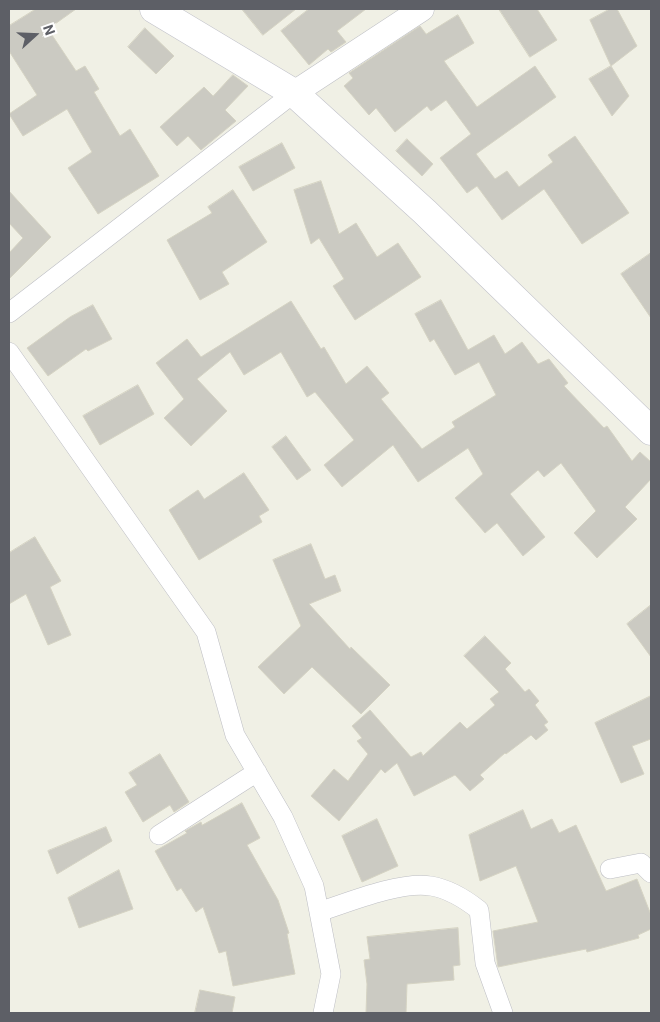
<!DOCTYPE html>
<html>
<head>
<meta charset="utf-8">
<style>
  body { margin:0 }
  #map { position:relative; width:660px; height:1022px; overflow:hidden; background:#f0f0e5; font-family:Roboto,sans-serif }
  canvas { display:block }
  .frame { position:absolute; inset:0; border:10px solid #5d5f66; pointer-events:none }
  .north { position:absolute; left:10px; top:10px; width:50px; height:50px; -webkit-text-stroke:4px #fff; paint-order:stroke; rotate:70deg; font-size:14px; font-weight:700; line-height:20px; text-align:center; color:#5d5f66 }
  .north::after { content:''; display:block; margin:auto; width:18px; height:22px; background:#5d5f66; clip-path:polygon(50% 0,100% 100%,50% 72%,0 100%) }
</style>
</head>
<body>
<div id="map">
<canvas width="660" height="1022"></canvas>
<div class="frame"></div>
<div class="north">N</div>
</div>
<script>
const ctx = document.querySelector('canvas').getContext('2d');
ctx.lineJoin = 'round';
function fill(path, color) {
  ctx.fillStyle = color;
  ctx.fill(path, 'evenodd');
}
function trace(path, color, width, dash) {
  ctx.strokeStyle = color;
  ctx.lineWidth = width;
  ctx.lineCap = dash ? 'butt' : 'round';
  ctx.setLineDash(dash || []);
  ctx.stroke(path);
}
const building = new Path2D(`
  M36,9h40l-28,20 28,42 9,-5 14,23 -5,3 26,44 10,-7 29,47 -61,38 -30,-46 24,-16 -25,-43 -44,27 -14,-22 28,-19 -28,-44v-25z
  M242,9h54l-33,26z
  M309,9h57l-29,22 9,11 -15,10 -3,-3 -19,16 -28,-34z
  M499,9h38l20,31 -27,17z
  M610,9h7l20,37 -26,20 -21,-46z
  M458,15l16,28 -30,18 33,46 58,-41 21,31 -80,57 19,25 12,-8 12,16 34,-25 -5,-7 27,-19 54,77 -47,31 -38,-55 -42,31 -25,-34 -10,7 -27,-35 31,-24 -25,-34 -15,11 -4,-5 -32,26 -19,-24 -7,7 -25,-29 9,-8 -4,-5 71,-47 6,8z
  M145,28l29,28 -18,18 -28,-27z
  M611,66l18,30 -17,20 -23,-37z
  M233,75l15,11 -23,24 11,11 -35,29 -13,-14 -11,10 -17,-19 44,-40 9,9z
  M407,139l26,25 -11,12 -26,-25z
  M282,143l13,25 -42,23 -14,-24z
  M321,181l18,53 17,-11 21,34 21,-14 23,34 -66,43 -22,-34 11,-7 -25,-41 -8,6 -17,-54z
  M233,190l34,52 -45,30 7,12 -29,16 -33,-60 45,-27 -4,-6z
  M9,191l42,46 -42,42v-26l14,-15 -14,-15z
  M651,253v65l-30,-44z
  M441,300l27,50 26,-15 11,19 17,-12 16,22 11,-5 19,24 -4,3 40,42 3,-2 25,35 8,-9 11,10v17l-26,28 12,12 -40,39 -23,-25 22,-22 -35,-48 -17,14 -6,-7 -28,24 35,43 -22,19 -26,-33 -12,10 -30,-35 28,-24 -15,-26 -50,34 -25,-37 -51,42 -18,-22 30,-25 -39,-48 -8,5 -26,-45 -37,23 -14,-23 -33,27 30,32 -36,35 -27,-28 20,-19 -28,-36 31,-24 14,18 90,-56 30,48 3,-2 22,37 21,-18 22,27 -8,6 41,50 33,-22 -3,-5 44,-27 -17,-33 -24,13 -21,-36 -4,3 -15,-28z
  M93,305l19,34 -24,12 -2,-2 -38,27 -21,-28 43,-31z
  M138,385l16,29 -54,31 -17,-29z
  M286,436l25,34 -14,10 -25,-33z
  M244,473l25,37 -10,6 3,6 -63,38 -30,-50 29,-20 6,9z
  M35,537l26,44 -11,6 21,48 -23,10 -22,-51 -17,10v-51z
  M311,544l14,35 10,-4 6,16 -32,13 41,45 1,-2 39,38 -29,29 -49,-47 -28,27 -26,-27 43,-41 -28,-66z
  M651,605v52l-24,-33z
  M485,636l26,27 -6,6 20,23 4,-3 10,12 -4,4 13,17 -4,3 4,5 -12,10 -5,-5 -25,19 -1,-1 -25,22 4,4 -14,12 -15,-16 -41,21 -17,-33 -12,10 -4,-4 -42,52 -28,-25 23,-27 14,12 20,-27 -11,-13 5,-3 -10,-12 18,-16 41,47 10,-5 2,4 37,-34 7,7 28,-24 -5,-6 9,-7 -35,-36z
  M651,696v43l-19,7 12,28 -23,9 -26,-60z
  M160,754l29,48 -15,10 -4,-7 -27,17 -18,-30 12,-7 -8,-12z
  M242,803l18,35 -13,7 31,55 11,33 -2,1 8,40 -62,12 -7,-35 -7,2 -16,-46 -7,5 -15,-24 -4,3 -22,-40 32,-18 -2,-2 16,-9 1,3z
  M523,810l8,19 21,-10 7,14 17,-8 30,66 31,-12 14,36v14l-13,6 1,3 -52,14 -1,-3 -88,18 -5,-36 45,-9 -22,-56 -36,15 -11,-46z
  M377,819l21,47 -36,16 -20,-46z
  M106,827l6,14 -55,33 -9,-23z
  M119,870l14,39 -54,19 -11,-30z
  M458,928l2,37 -7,1 1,14 -47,4 -1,29h-40l1,-29 -3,-24 6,-1 -3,-22z
  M200,990l35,7 -3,16h-37z`);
fill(building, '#cbcac2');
trace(building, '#d5d3c3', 1);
const minor = new Path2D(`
  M9,313l285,-220
  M9,352l197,280 29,103 48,82 31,69 17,88 -8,39
  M159,835l98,-63
  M610,869l31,-6 10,10
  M319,912c30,-10 81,-31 112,-26 18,3 34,13 48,24l6,53 18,50`);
const tertiary = new Path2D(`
  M294,93l128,-84`);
const secondary = new Path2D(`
  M154,9l140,84 131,119 226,219`);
trace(minor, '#bdbec4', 20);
trace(tertiary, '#bdbec4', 25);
trace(secondary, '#c0c1c9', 29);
trace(minor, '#fff', 19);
trace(tertiary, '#fff', 24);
trace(secondary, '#fff', 28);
</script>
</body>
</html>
